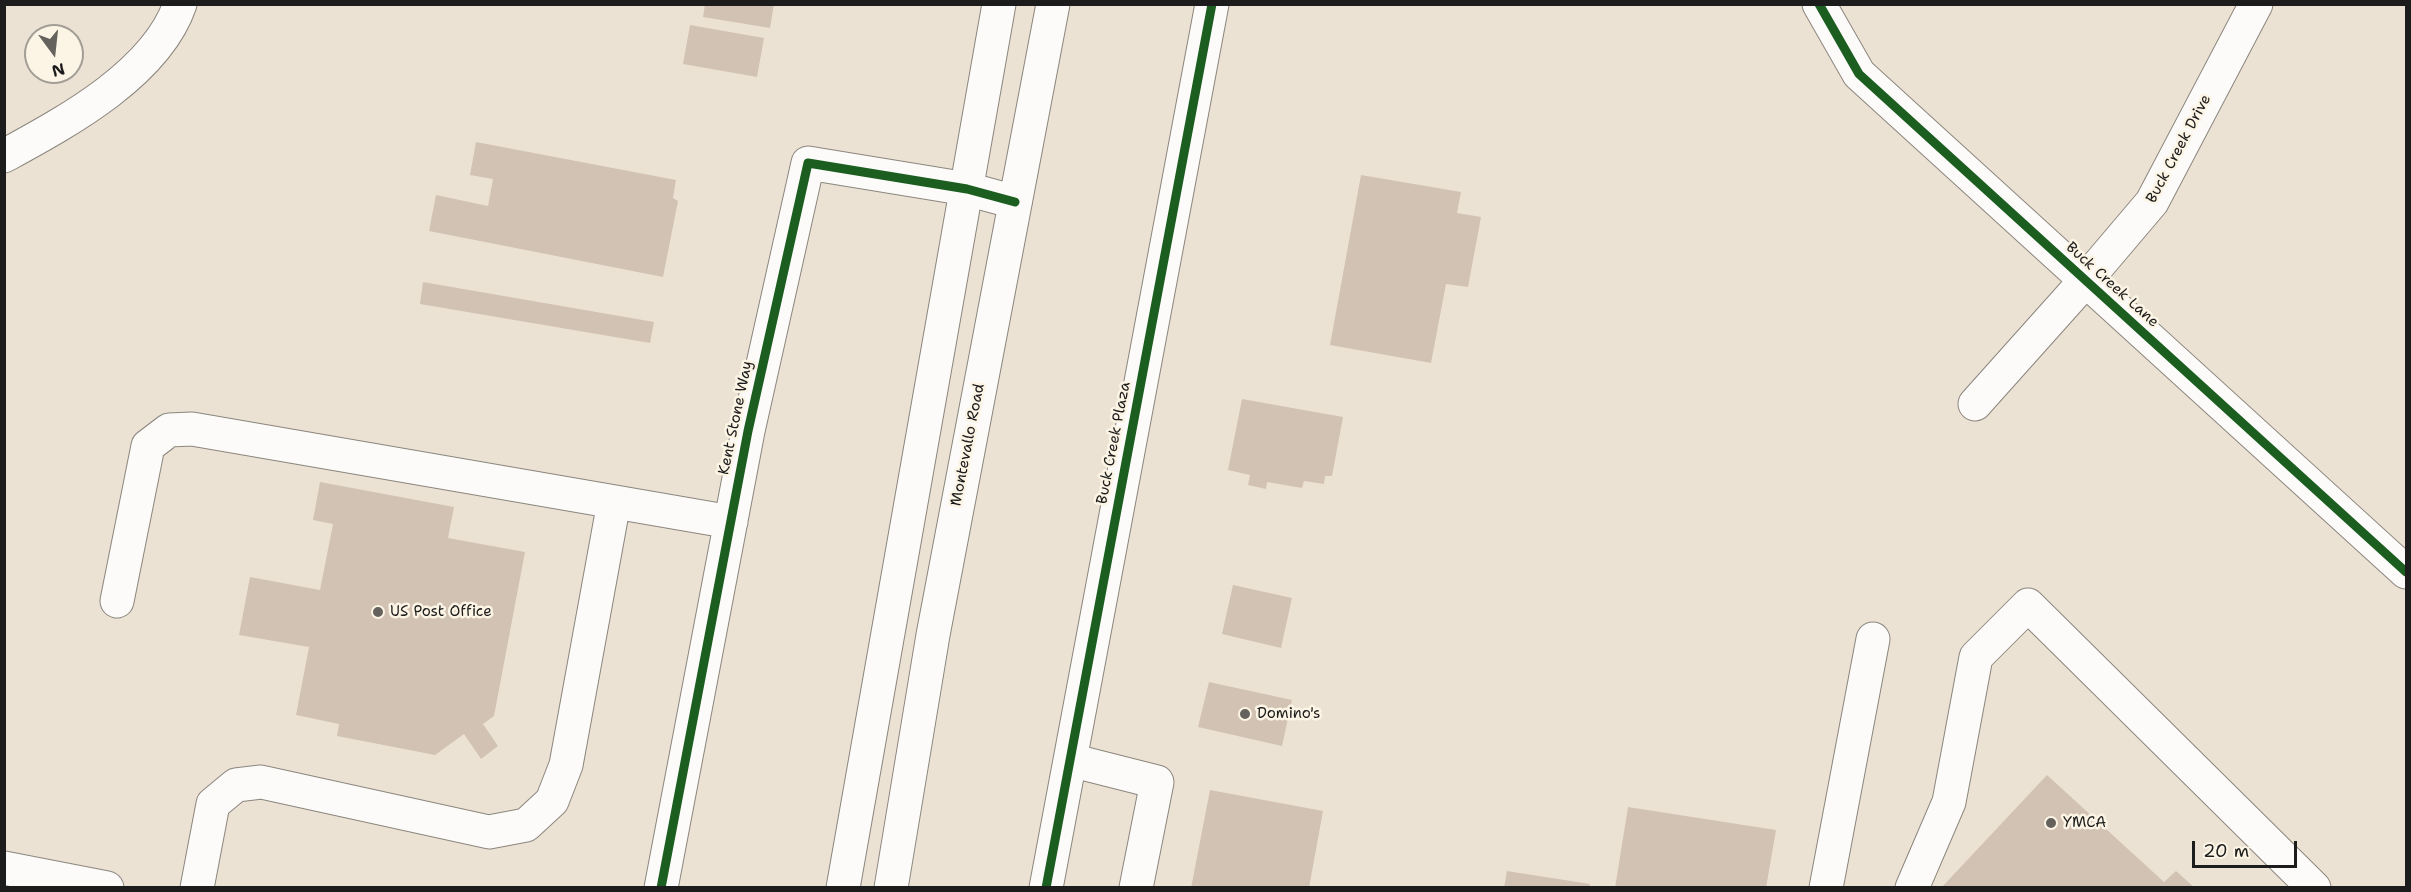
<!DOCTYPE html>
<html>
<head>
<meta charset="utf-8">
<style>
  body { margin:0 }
  #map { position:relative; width:2411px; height:892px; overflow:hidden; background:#ece2d4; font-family:"Shantell Sans",sans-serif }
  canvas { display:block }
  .frame { position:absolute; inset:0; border:6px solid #1c1c1c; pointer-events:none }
  .north { position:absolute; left:24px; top:24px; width:60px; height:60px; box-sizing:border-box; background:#fcf5e5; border:2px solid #a29e95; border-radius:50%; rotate:165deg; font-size:16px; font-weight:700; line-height:24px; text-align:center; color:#1c1c1c }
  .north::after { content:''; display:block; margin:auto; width:21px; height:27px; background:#65615c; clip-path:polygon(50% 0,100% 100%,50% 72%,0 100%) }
  .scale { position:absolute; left:2192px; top:841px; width:105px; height:27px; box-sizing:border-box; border:3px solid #1c1c1c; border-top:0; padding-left:8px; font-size:18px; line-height:21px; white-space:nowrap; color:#1c1c1c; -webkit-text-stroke:4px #fcf5e5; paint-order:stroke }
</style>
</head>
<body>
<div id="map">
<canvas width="2411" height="892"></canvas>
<div class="frame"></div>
<div class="north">N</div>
<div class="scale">20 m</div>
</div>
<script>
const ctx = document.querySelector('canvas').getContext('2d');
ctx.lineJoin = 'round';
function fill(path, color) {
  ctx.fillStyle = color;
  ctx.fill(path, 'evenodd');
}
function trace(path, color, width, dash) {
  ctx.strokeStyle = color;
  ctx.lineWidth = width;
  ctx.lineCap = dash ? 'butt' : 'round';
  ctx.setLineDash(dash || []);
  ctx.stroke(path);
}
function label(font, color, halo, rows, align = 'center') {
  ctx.font = font + ' "Shantell Sans",sans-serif';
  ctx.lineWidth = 5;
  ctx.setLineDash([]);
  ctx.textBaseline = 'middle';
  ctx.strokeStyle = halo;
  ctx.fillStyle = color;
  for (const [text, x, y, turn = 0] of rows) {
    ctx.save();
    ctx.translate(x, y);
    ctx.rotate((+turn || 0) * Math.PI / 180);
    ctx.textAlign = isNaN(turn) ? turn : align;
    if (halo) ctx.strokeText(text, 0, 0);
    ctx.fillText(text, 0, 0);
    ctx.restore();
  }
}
fill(new Path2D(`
  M705,4h69l-4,24 -67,-11z
  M690,25l74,13 -7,39 -74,-13z
  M476,142l200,38 -3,18 5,3 -15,76 -234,-46 7,-36 52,11 5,-27 -23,-4z
  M1361,175l100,17 -4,21 24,4 -13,70 -22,-3 -15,79 -101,-18z
  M423,282l231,40 -4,21 -230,-39z
  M1242,399l101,18 -11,59h-7l-1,8 -20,-3 -2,7 -35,-6 -1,7 -18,-4 2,-10 -22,-5z
  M320,482l134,25 -6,31 77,14 -31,164 -11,8 15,22 -17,13 -17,-25 -29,21 -98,-19 2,-12 -43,-9 13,-68 -70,-12 11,-58 70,13 13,-66 -20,-4z
  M1233,585l59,13 -11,50 -59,-14z
  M1209,682l83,18 -10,46 -84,-19z
  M2047,775l117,107 12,-11 19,17h-254z
  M1210,790l113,21 -14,77h-118z
  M1628,807l148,23 -10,58h-151z
  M1507,871l83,13 -1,4h-85z`), '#d2c2b4');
const minor = new Path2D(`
  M1819,4l40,70 547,498
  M4,156c62,-34 152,-82 176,-152
  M1975,404l110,-123 67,-79 104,-198
  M117,601l31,-155 21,-16 23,-1 539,93
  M1070,760l87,22 -21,106
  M4,868l103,20
  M197,888l16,-84 23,-19 25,-3 228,50 37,-7 26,-24 14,-36 48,-263
  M661,888l87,-457 60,-268 159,26 48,13
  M1046,888l166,-884
  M1826,888l47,-249
  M1912,888l37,-86 27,-145 52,-52 286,283`);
const major = new Path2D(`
  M843,888l156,-884
  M891,888l42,-253 120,-631`);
trace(minor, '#8b867e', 35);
trace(major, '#8b867e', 35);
trace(minor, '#fcfbf9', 33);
trace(major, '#fcfbf9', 33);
trace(new Path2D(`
  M1819,4l40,70 547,498
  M661,888l87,-457 60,-268 159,26 48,13
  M1046,888l166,-884`), '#1b5e20', 9);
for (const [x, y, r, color] of [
  [378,612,6,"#65615c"],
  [1245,714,6,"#65615c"],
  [2051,823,6,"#65615c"]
]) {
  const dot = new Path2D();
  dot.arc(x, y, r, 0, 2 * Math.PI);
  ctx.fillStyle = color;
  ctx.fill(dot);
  trace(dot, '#fcf5e5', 2);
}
label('15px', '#1c1c1c', '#fcf5e5', [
  ["Buck Creek Drive",2179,149,-62],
  ["Buck Creek Lane",2112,285,42],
  ["Kent Stone Way",736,418,-78],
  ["Buck Creek Plaza",1114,443,-79],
  ["Montevallo Road",968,445,-79]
]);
label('15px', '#1c1c1c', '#fcf5e5', [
  ["US Post Office",390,612],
  ["Domino's",1257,714],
  ["YMCA",2063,823]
], 'left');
</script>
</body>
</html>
